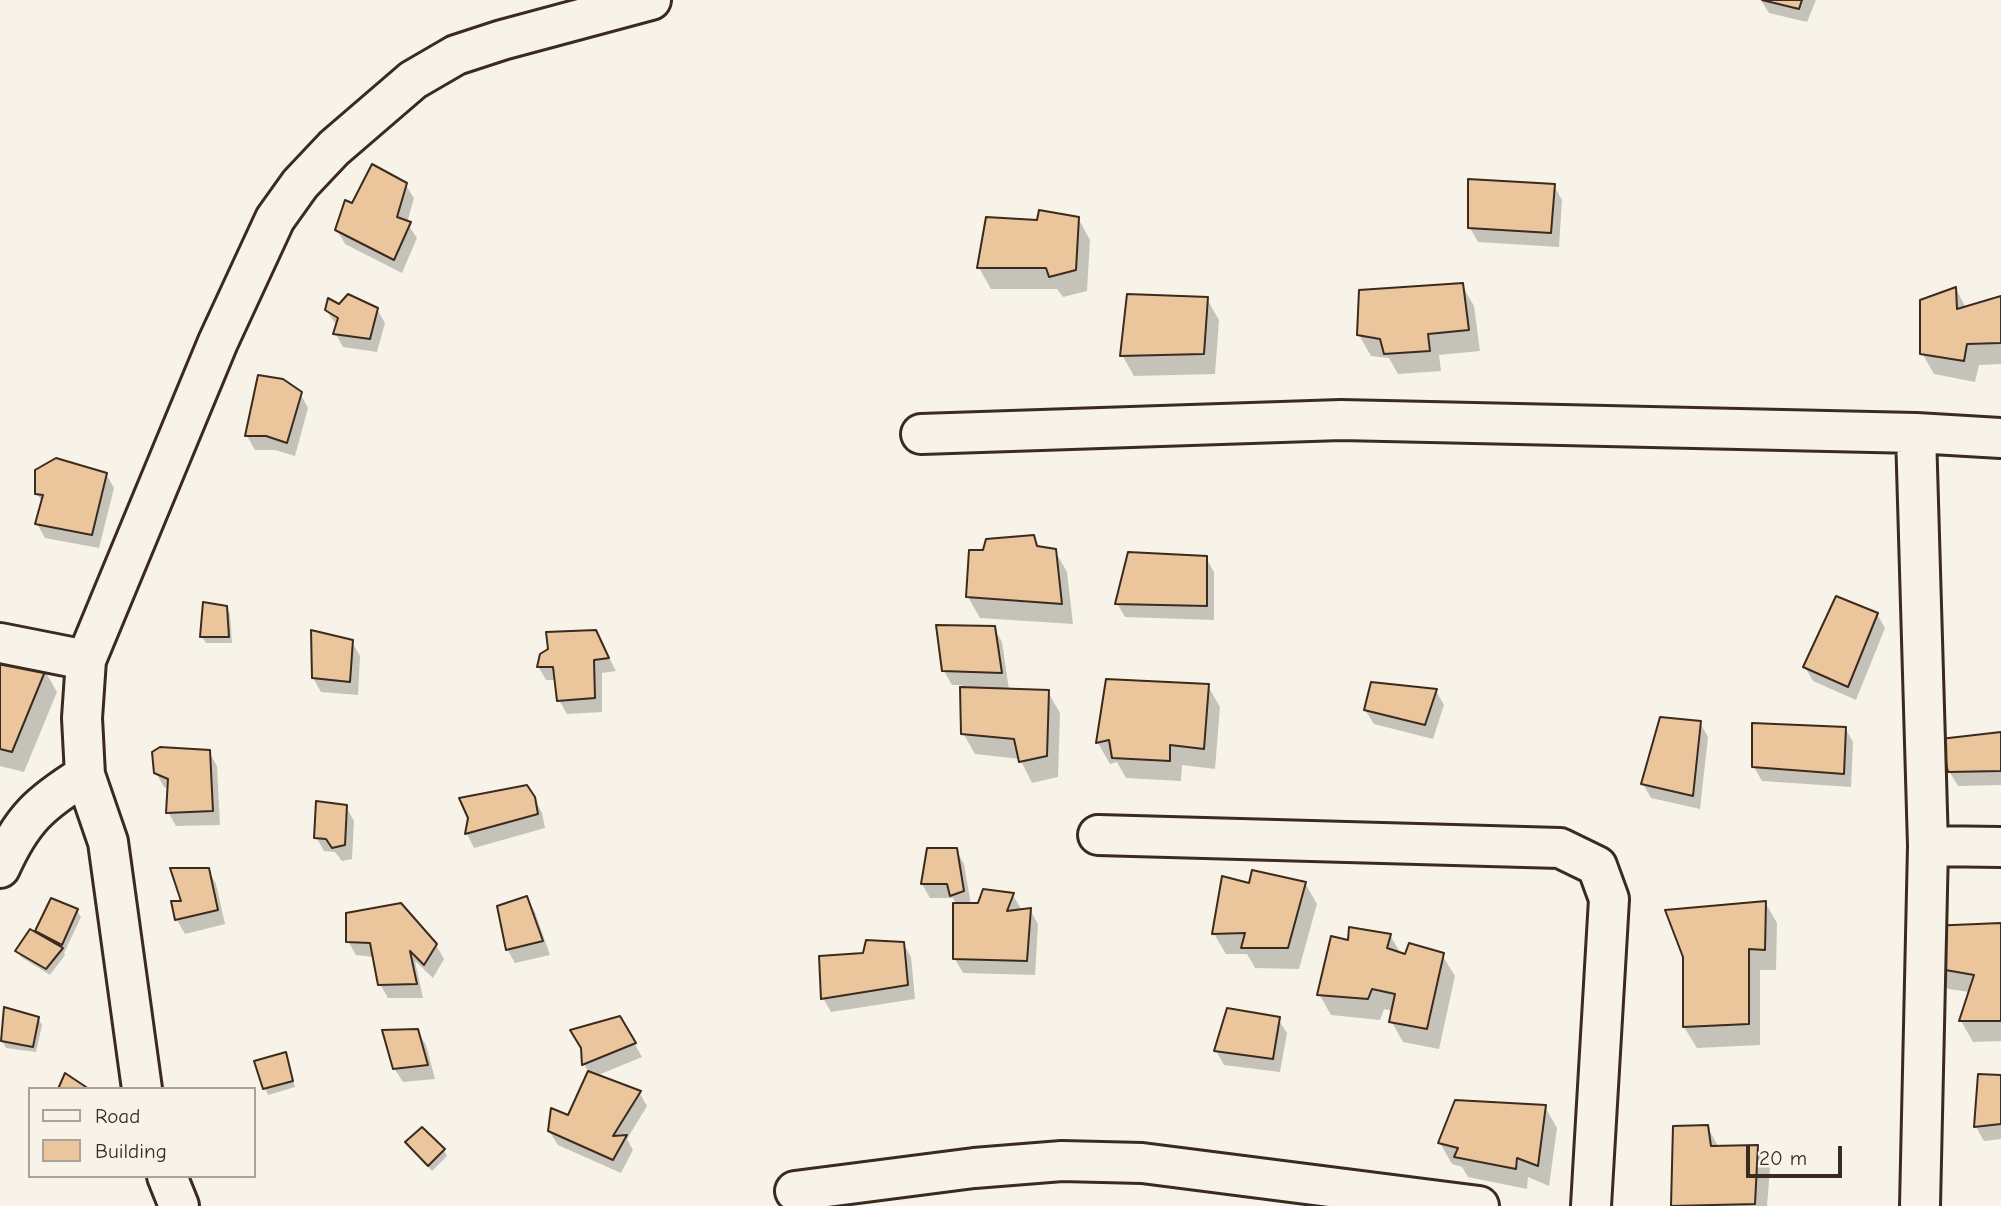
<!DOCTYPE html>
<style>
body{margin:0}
#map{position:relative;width:2001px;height:1206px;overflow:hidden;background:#f7f3e8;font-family:"Comic Neue",sans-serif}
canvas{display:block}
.legend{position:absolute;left:28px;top:1087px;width:228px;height:91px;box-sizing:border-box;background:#f7f3e8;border:2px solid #aca397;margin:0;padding:9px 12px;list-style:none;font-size:21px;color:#3b2a1e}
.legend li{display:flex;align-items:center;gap:14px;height:35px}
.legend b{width:35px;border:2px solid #aca397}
.scale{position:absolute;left:1746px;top:1146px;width:96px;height:32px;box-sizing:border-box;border:4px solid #3b2a1e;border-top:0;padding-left:9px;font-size:21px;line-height:24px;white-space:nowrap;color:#3b2a1e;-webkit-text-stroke:5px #f7f3e8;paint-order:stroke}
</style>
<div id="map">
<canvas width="2001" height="1206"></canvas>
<ul class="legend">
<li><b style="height:9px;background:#f7f3e8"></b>Road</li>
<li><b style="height:19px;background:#ebc59b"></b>Building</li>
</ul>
<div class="scale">20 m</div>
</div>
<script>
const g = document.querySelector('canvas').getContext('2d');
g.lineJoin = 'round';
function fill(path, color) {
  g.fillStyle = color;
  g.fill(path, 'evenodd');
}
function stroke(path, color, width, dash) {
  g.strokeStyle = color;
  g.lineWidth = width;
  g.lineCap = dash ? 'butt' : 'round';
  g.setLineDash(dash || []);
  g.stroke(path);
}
fill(new Path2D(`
 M1761 0H1816L1807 22 1769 13Z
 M405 184 414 198 407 223 417 238 402 273 345 244 337 230 353 205Z
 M1554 186 1562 200 1559 247 1478 242 1470 228Z
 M1078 218 1090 240 1087 291 1063 297 1057 289H991L979 268 987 219 1039 222Z
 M1462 285 1474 306 1480 351 1439 355 1441 371 1398 374 1389 358 1371 356 1359 335Z
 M1956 289 1966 308 2001 297V364L1979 365 1975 382 1934 374 1922 353Z
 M1207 299 1219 320 1215 374 1134 376 1122 355Z
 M340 306 377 309 385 323 377 352 343 347 335 333 337 326 326 310Z
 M300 393 308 408 295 456 275 450H255L247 436Z
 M106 474 114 488 99 548 45 538 37 524 43 503 37 494Z
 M1033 536 1040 548 1055 551 1067 572 1073 624 980 618 968 597 984 552Z
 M1206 558 1214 572V620L1125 617 1117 603Z
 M226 607 230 614 232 643H206L202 637Z
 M1877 614 1885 628 1856 700 1813 681 1805 667Z
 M994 628 1002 642 1009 690 1048 692 1060 713 1058 777 1032 783 1020 759 975 754 963 733 962 685H952L944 671Z
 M352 642 360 656 358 695 321 692 313 678Z
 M603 646 616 671 602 673V712L567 714 559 700 556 680H546L538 666Z
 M0 662 45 671 57 692 24 772 0 766Z
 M1108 681 1208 686 1220 707 1215 769 1182 765 1181 781 1126 778 1117 762 1110 764 1098 743Z
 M1436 691 1444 705 1433 739 1374 724 1365 710Z
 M1700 723 1708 737 1700 809 1651 798 1643 784Z
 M1845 728 1853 742 1851 787 1762 781 1754 767Z
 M2001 734V785L1958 786 1949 771Z
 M209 752 217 766 220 825 176 826 168 812 169 789 164 787 156 773Z
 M534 798 542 813 545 828 474 848 467 834 469 817Z
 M346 807 354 821 352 859 342 861 335 852 324 851 316 837Z
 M956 850 964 864 971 905 1013 895 1021 909 1020 911 1030 910 1038 924 1035 975 963 973 955 959 957 905 953 898H930L922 884Z
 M208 870 216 884 225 924 185 934 177 920 173 903H184Z
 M1305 883 1317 904 1299 969 1255 968 1247 954H1226L1214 934 1251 885Z
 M527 898 535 912 550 955 515 963 507 949Z
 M51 900 77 911 81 917 64 953 65 955 50 975 21 957 17 951 36 934Z
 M1765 902 1777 923 1776 970H1760V1045L1697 1048 1684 1027Z
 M2001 925V1041L1973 1042 1961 1021 1970 992 1948 989 1936 967Z
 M1390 935 1401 954 1442 955 1455 976 1439 1049 1403 1042 1391 1021 1393 1011 1384 1009 1380 1020 1331 1015 1319 994 1349 943Z
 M348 941 436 945 444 959 433 978 415 961 423 998H388L380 984 374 957 356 955Z
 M903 943 911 957 915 999 831 1012 823 998Z
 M38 1018 42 1025 36 1052 6 1048 2 1041Z
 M620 1018 642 1057 596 1076 639 1092 647 1106 627 1139 633 1150 621 1173 558 1145 549 1131 569 1118 589 1073 584 1064 583 1048Z
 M1278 1019 1287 1033 1280 1072 1224 1065 1216 1051Z
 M417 1031 426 1045 435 1079 403 1082 394 1068Z
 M285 1054 295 1087 268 1095 265 1088Z
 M1979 1076H2001V1139L1984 1141 1976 1127Z
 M1545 1107 1557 1128 1549 1186 1528 1177 1527 1189 1468 1177 1462 1167 1452 1164 1440 1143Z
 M1707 1126 1719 1148 1757 1147 1770 1168 1767 1206H1672L1675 1128Z
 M407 1143 444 1150 447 1156 432 1171Z`), '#0003');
const building = new Path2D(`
 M1762 0H1802L1799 9Z
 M372 164 407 183 397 217 411 222 394 260 335 230 345 200 352 203Z
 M1468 179 1555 184 1551 233 1468 228Z
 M1039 210 1079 217 1076 270 1049 277 1046 268H977L986 217 1037 220Z
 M1463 283 1469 330 1428 334 1430 351 1384 354 1380 339 1357 335 1359 290Z
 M1956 287 1957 309 2001 296V343L1967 344 1964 361 1920 354V300Z
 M348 294 378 308 370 339 333 334 338 318 325 310 328 298 339 304Z
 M1127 294 1208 297 1204 354 1120 356Z
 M258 375 283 379 302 392 287 443 266 436H245Z
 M56 458 107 473 92 535 35 524 43 495 35 494V470Z
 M1034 535 1037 546 1056 549 1062 604 966 597 969 550H983L986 539Z
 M1128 552 1207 556V606L1115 604Z
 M1836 596 1878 613 1848 687 1803 667Z
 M203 602 227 606 229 637H200Z
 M936 625 995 626 1002 673 942 671Z
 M311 630 353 640 350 682 312 678Z
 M596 630 609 658 594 660 595 698 557 701 553 667H537L540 654 548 649 546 632Z
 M0 660 46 669 12 752 0 749Z
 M1106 679 1209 684 1204 749 1170 745V761L1112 758 1109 740 1096 743Z
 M1371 682 1437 689 1425 725 1364 710Z
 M960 687 1049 690 1047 756 1019 762 1014 739 961 734Z
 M1660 717 1701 721 1693 796 1641 784Z
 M1752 723 1846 727 1844 774 1752 767Z
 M2001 732V771L1948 772 1940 739Z
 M160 747 210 750 213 811 166 813 168 779 154 773 152 752Z
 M527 785 535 797 538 814 465 834 468 818 459 798Z
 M316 801 347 805 345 845 332 848 326 839 314 838Z
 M927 848H957L964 891 950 896 947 884H921Z
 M170 868H209L218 910 175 920 171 901H181Z
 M1252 870 1306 882 1288 948H1241L1245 933 1212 934 1222 876 1249 883Z
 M983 889 1014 893 1007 911 1031 908 1027 961 953 959V903H978Z
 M527 896 543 941 506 950 497 906Z
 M51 898 78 909 62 945 35 931Z
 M1766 901 1765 950 1749 949V1024L1683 1027V957L1665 910Z
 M401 903 437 944 424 965 410 951 417 984 378 985 370 943 346 942V913Z
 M2001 923V1021H1959L1974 975 1934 968 1929 926Z
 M1349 927 1391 934 1387 948 1405 954 1409 943 1444 953 1427 1029 1389 1022 1395 994 1372 989 1368 999 1317 995 1331 936 1348 940Z
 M30 929 63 948 46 969 15 951Z
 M866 940 904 942 908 985 821 999 819 956 863 953Z
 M4 1007 39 1017 33 1047 1 1041Z
 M1227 1008 1280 1017 1273 1059 1214 1051Z
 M620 1016 636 1043 582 1065 581 1048 570 1030Z
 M418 1029 428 1065 393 1069 382 1030Z
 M286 1052 293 1081 263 1089 254 1061Z
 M588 1071 641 1091 613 1136 627 1135 613 1160 548 1131 551 1108 568 1115Z
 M65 1073 89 1089H58Z
 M1978 1074 2001 1075V1124L1974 1127Z
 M1455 1100 1546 1105 1538 1166 1517 1158 1516 1169 1454 1157 1458 1148 1438 1143Z
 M1708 1125 1711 1146 1758 1145 1755 1204 1671 1206 1673 1126Z
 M422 1127 445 1149 428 1166 405 1142Z`);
fill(building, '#ebc59b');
stroke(building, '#3b2a1e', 2);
const minor = new Path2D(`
 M1916 433 1928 846 1920 1206
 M921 434 1341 420 1916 433 2001 438
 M0 643 86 660
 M85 775 82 718 86 660 218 342 275 219 300 184 334 148 413 80 456 55 502 40 651 0
 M1098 835 1560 848 1597 866 1609 899 1591 1206
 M1928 846 2001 847
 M0 868C22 819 40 803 85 775L108 842 142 1089
 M167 1176 179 1206
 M795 1191 974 1168 1062 1161 1142 1163 1479 1206`);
stroke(minor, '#3b2a1e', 44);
stroke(minor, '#f7f3e8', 38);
</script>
